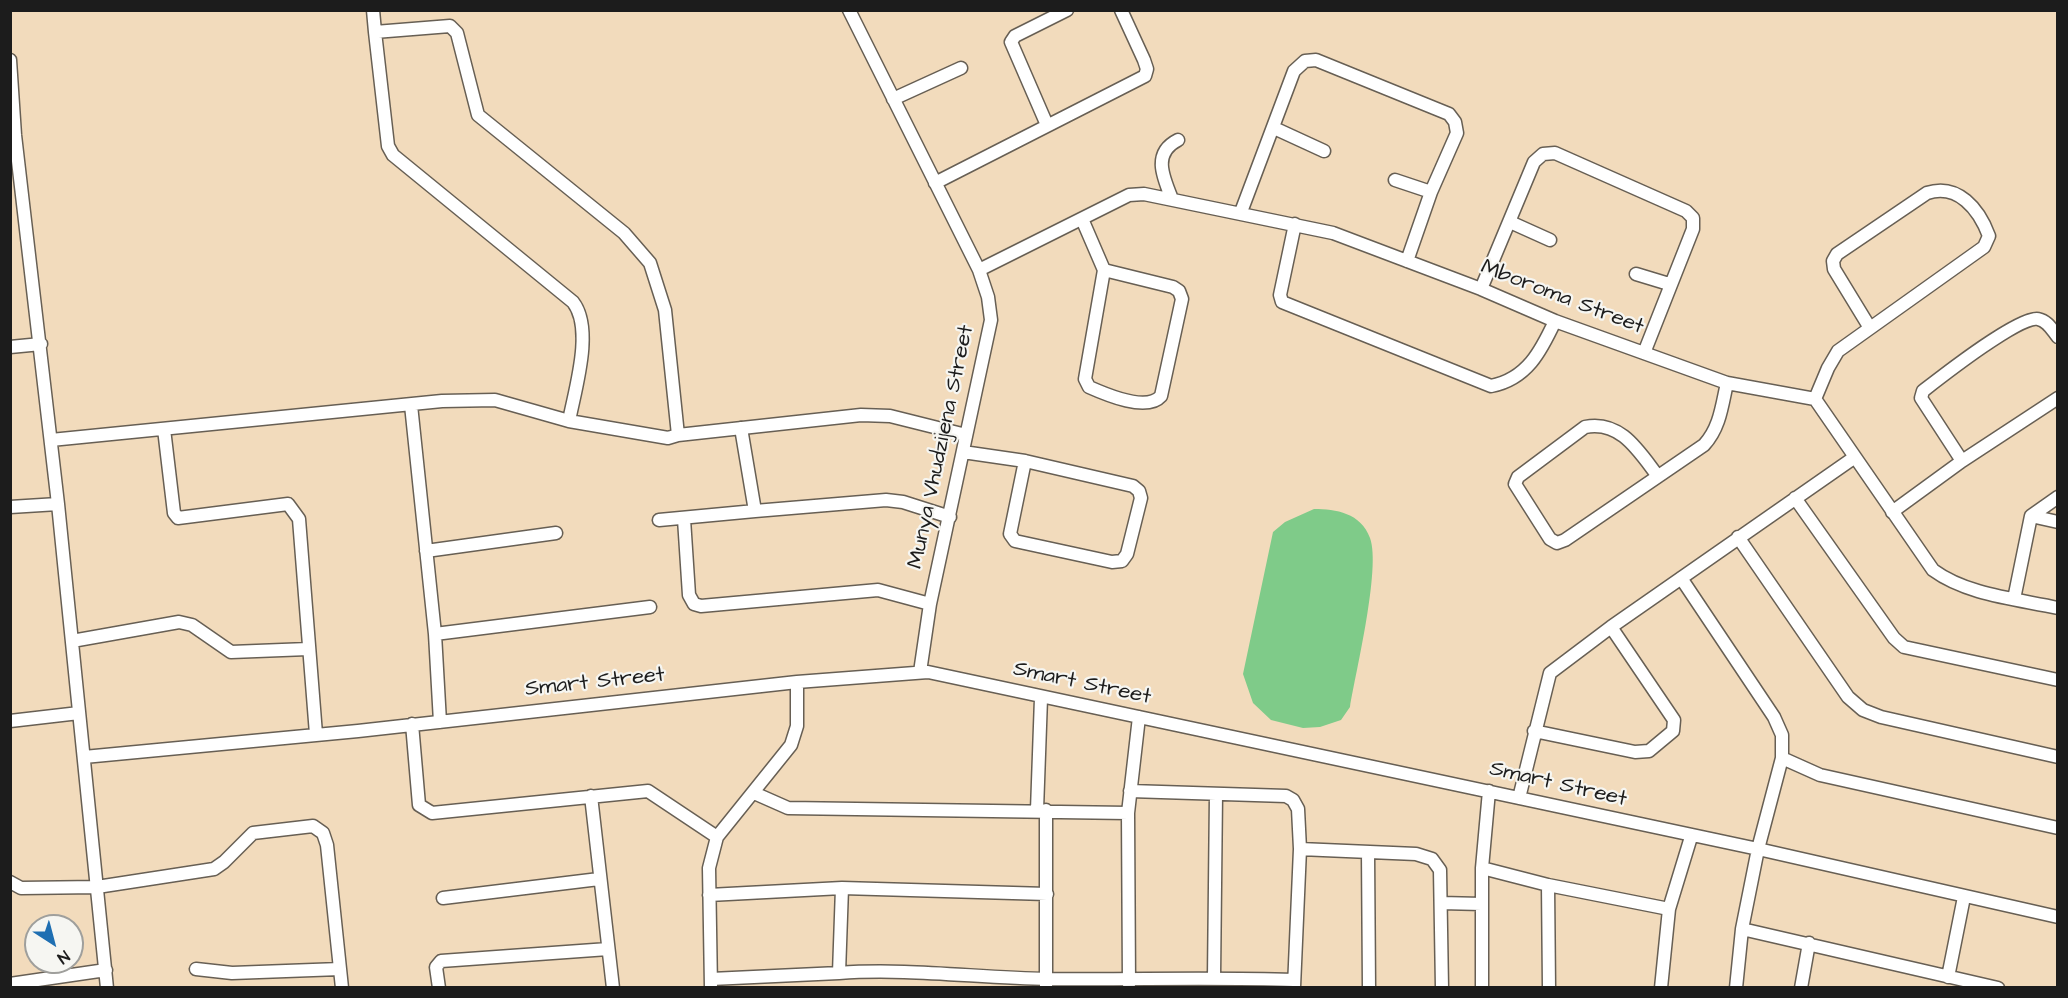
<!DOCTYPE html>
<style>
body{margin:0}
#map{position:relative;width:2068px;height:998px;overflow:hidden;background:#f2dbbc;font-family:"Architects Daughter",sans-serif}
canvas{display:block}
.frame{position:absolute;inset:0;border:12px solid #1c1c1c;pointer-events:none}
.north{position:absolute;left:24px;top:914px;width:60px;height:60px;box-sizing:border-box;background:#f6f6f2;border:2px solid #9f9f9c;border-radius:50%;rotate:144deg;font-size:16px;font-weight:700;line-height:24px;text-align:center;color:#1c1c1c}
.north::after{content:'';display:block;margin:auto;width:21px;height:27px;background:#1f6fb2;clip-path:polygon(50% 0,100% 100%,50% 72%,0 100%)}
</style>
<div id="map">
<canvas width="2068" height="998"></canvas>
<div class="frame"></div>
<div class="north">N</div>
</div>
<script>
const g = document.querySelector('canvas').getContext('2d');
g.lineJoin = 'round';
function fill(path, color) {
  g.fillStyle = color;
  g.fill(path, 'evenodd');
}
function stroke(path, color, width, dash) {
  g.strokeStyle = color;
  g.lineWidth = width;
  g.lineCap = dash ? 'butt' : 'round';
  g.setLineDash(dash || []);
  g.stroke(path);
}
function write(font, color, halo, rows, align = 'center') {
  g.font = font + ' "Architects Daughter",sans-serif';
  g.lineWidth = 4.5;
  g.setLineDash([]);
  g.textBaseline = 'middle';
  g.strokeStyle = halo;
  g.fillStyle = color;
  for (const [text, x, y, turn = 0] of rows) {
    g.save();
    g.translate(x, y);
    g.rotate((+turn || 0) * Math.PI / 180);
    g.textAlign = isNaN(turn) ? turn : align;
    if (halo) g.strokeText(text, 0, 0);
    g.fillText(text, 0, 0);
    g.restore();
  }
}
fill(new Path2D(`
 M1314 509C1336 509 1361 513 1370 538 1381 568 1356 671 1350 707L1341 720 1320 727 1303 728 1271 720 1253 703 1243 674 1273 532 1285 522Z`), '#7fcb89');
const minor = new Path2D(`
 M373 10 375 32
 M849 10 979 270 988 297 991 320 930 604 920 672
 M10 60 15 135 58 504 107 988
 M893 99 961 68
 M1047 125 1011 42 1015 36 1067 10
 M1274 128 1324 151
 M1395 180 1431 192
 M935 183 1145 76 1147 69 1144 60 1121 10
 M1172 199C1163 177 1152 153 1178 140
 M1241 212 1294 71 1305 61 1316 60 1449 114 1455 122 1457 133 1431 192 1407 261
 M1082 219 1104 270 1085 379 1089 387C1107 395 1147 412 1161 396L1182 299 1179 291 1173 287 1104 270
 M1510 222 1550 240
 M1295 224 1280 295 1282 302 1491 386C1527 379 1541 351 1555 321
 M979 270 1129 195 1144 194 1333 233 1481 289 1555 321 1727 383 1815 399 1933 570C1967 595 2017 599 2058 608
 M1636 274 1669 284
 M1481 289 1534 162 1543 154 1555 153 1686 211 1693 218V229L1644 353
 M10 347 41 344
 M1815 399 1828 368 1838 351 1984 247 1989 236C1979 209 1958 183 1927 193L1837 254 1833 261 1834 269 1870 328
 M411 405 435 634 440 722
 M569 421C575 389 594 329 573 302L393 155 388 146 375 32 450 26 457 33 478 115 624 233 650 263 665 310 678 435
 M741 428 755 511 886 500 903 502 950 517
 M164 429 174 513 178 518 288 504 299 519 316 734
 M51 440 442 401 495 400 569 421 668 438 678 435 861 415 890 416 966 435
 M963 452 1025 461 1133 486 1139 491 1141 498 1127 554 1122 561 1112 562 1015 541 1010 534 1025 461
 M1962 461 1921 398 1923 391C1941 377 2020 315 2038 319 2048 321 2052 330 2058 337
 M1657 475C1638 450 1620 420 1585 427L1518 477 1515 484 1550 539 1557 543 1565 540 1704 445C1720 428 1722 405 1727 383
 M1795 498 1894 638 1904 647 2058 680
 M10 507 58 504
 M1892 512 1962 461 2058 398
 M2031 516 2058 497
 M684 519 689 595 694 604 701 606 878 590 930 604
 M659 520 755 511
 M1738 537 1848 697 1863 710 1881 717 2058 757
 M426 551 556 533
 M1681 578 1774 717 1782 735V758L1758 849 1742 929 1736 988
 M2014 599 2031 516 2058 522
 M435 634 650 607
 M72 641 179 622 192 625 231 652 308 649
 M10 721 79 713
 M412 724 419 805 432 813 648 791 717 837
 M1534 731 1635 752 1649 751 1673 731 1674 720 1611 627
 M84 757 358 731 797 682 928 672 1758 849 2058 917
 M1782 758 1820 775 2058 828
 M1130 791 1286 796 1293 800 1298 809 1300 849 1294 987
 M754 793 788 808 1128 813
 M591 796 613 988
 M1519 798 1550 673 1611 627 1855 457
 M1037 810 1041 698
 M1300 849 1416 854 1432 859 1440 870 1442 988
 M1368 852 1369 988
 M1482 868 1548 885 1669 909
 M10 882 21 888 97 887 214 869 224 862 253 833 313 826 323 833 327 845 342 988
 M1548 885 1549 988
 M842 888 1047 894
 M709 895 842 888 839 973 711 979
 M443 898 599 879
 M1441 903 1482 904
 M1742 929 1998 988
 M196 969 232 973 340 969
 M839 973C908 968 979 978 1048 979 1130 980 1212 977 1294 980
 M1214 977 1216 794
 M1948 977 1964 897
 M10 984 106 970
 M1129 985 1128 813 1139 717
 M1046 986V810
 M439 988 436 967 441 961 608 949
 M711 988 709 868 717 837 791 745 797 726V682
 M1482 988V868L1489 791
 M1661 988 1669 909 1691 837
 M1801 988 1809 943`);
stroke(minor, '#675f54', 15);
stroke(minor, '#fff', 12);
write('22px', '#1c1c1c', '#f6f6f2', [
 ["Mboroma Street",1562,298,21],
 ["Munya Vhudzijena Street",942,447,-78],
 ["Smart Street",595,683,-6],
 ["Smart Street",1082,684,12],
 ["Smart Street",1558,785,13]
]);
</script>
